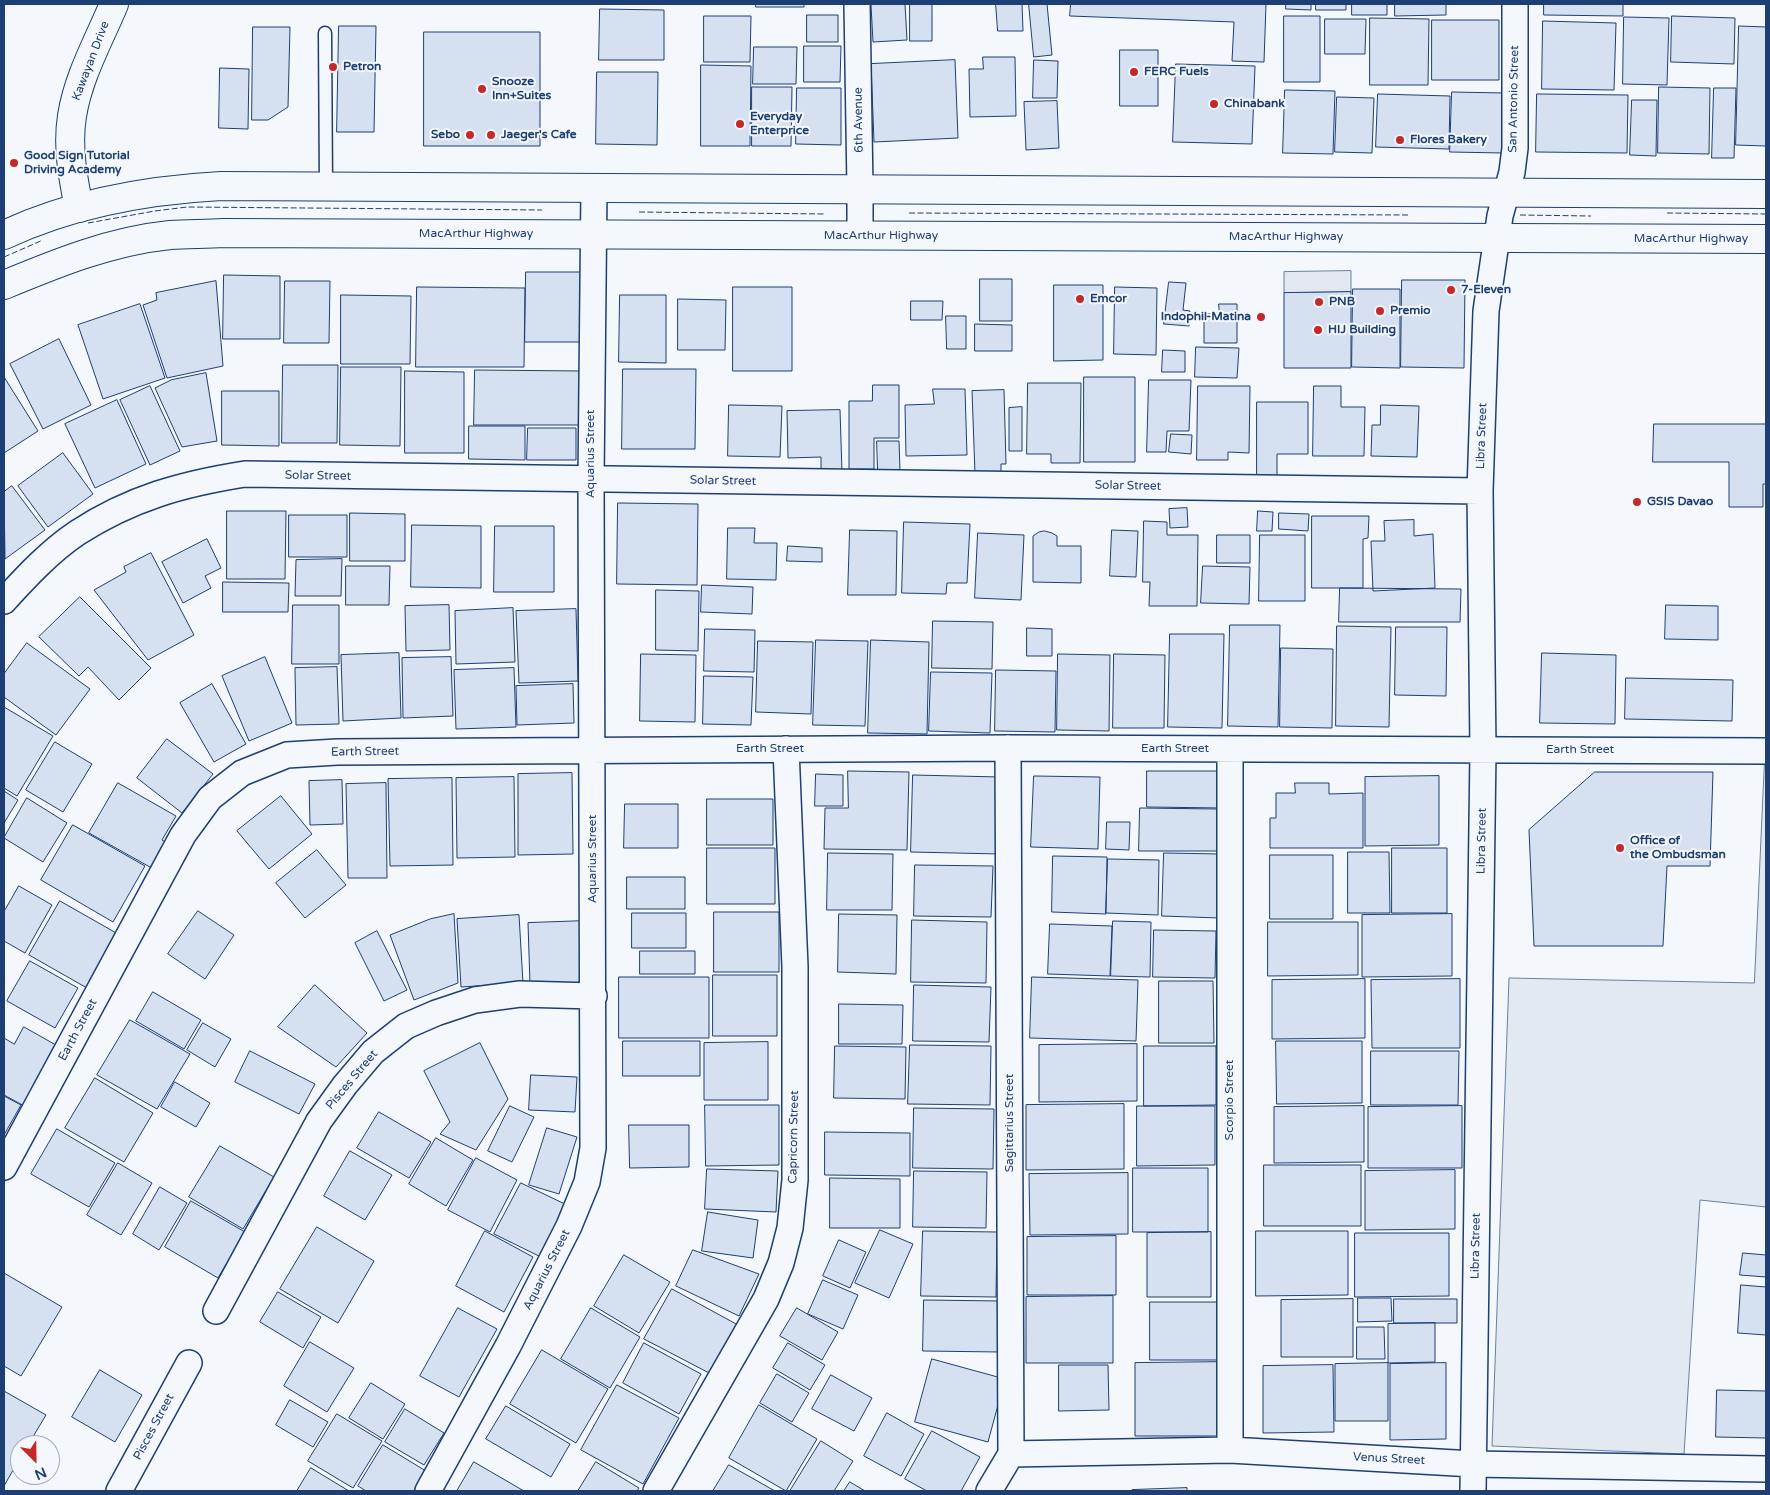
<!DOCTYPE html>
<style>
body{margin:0}
#map{position:relative;width:1770px;height:1495px;overflow:hidden;background:#f4f7fb;font-family:"Varela Round",sans-serif}
canvas{display:block}
.frame{position:absolute;inset:0;border:5px solid #1d3f73;pointer-events:none}
.north{position:absolute;left:10px;top:1435px;width:50px;height:50px;box-sizing:border-box;background:#f4f7fb;border:1px solid #9eadc5;border-radius:50%;rotate:157deg;font-size:14px;font-weight:700;line-height:20px;text-align:center;color:#1d3f73}
.north::after{content:'';display:block;margin:auto;width:18px;height:22px;background:#c62828;clip-path:polygon(50% 0,100% 100%,50% 72%,0 100%)}
</style>
<div id="map">
<canvas width="1770" height="1495"></canvas>
<div class="frame"></div>
<div class="north">N</div>
</div>
<script>
const g = document.querySelector('canvas').getContext('2d');
g.lineJoin = 'round';
function fill(path, color) {
  g.fillStyle = color;
  g.fill(path, 'evenodd');
}
function stroke(path, color, width, dash) {
  g.strokeStyle = color;
  g.lineWidth = width;
  g.lineCap = dash ? 'butt' : 'round';
  g.setLineDash(dash || []);
  g.stroke(path);
}
function write(font, color, halo, rows, align = 'center') {
  g.font = font + ' "Varela Round",sans-serif';
  g.lineWidth = 4;
  g.setLineDash([]);
  g.textBaseline = 'middle';
  g.strokeStyle = halo;
  g.fillStyle = color;
  for (const [text, x, y, turn = 0] of rows) {
    g.save();
    g.translate(x, y);
    g.rotate((+turn || 0) * Math.PI / 180);
    g.textAlign = isNaN(turn) ? turn : align;
    if (halo) g.strokeText(text, 0, 0);
    g.fillText(text, 0, 0);
    g.restore();
  }
}
const green = new Path2D(`
 M1765 759H1766V1207L1700 1200 1684 1454 1492 1446 1509 978 1754 983Z`);
fill(green, '#e3e9f0');
stroke(green, '#687fa3', 1);
const parking = new Path2D(`
 M1351 271V292L1284 293V272Z`);
fill(parking, '#e3e8f0');
stroke(parking, '#687fa3', 1);
const building = new Path2D(`
 M756 4H804V7H756Z
 M905 4 907 40 873 42 871 5Z
 M910 4H932V41H910Z
 M996 4H1022L1023 31H998Z
 M1029 4H1047L1052 55 1034 57Z
 M1071 4H1266L1264 62 1232 61 1234 22 1070 16Z
 M1286 4H1311V10L1286 9Z
 M1316 4H1346V10H1316Z
 M1352 4H1387V15H1352Z
 M1395 4H1446V15L1395 16Z
 M1544 4H1623V16L1544 15Z
 M600 9 664 10V60H599Z
 M807 15H838V42H807Z
 M704 16H751L750 62H704Z
 M1284 16H1320V82H1284Z
 M1672 16 1735 18 1734 64 1671 62Z
 M1624 17 1669 18 1667 85 1623 84Z
 M1370 18 1429 19 1428 85H1370Z
 M1325 19H1366L1365 54H1325Z
 M1432 20H1499V80H1432Z
 M1543 21 1616 23 1614 90 1542 89Z
 M339 26H376L374 132H337Z
 M1739 26 1766 27V146L1736 145Z
 M253 27H290L288 107 268 120H252Z
 M424 32H540V146H424Z
 M804 46H841L840 82H804Z
 M754 47H797L796 84H753Z
 M1120 50H1158V106H1120Z
 M983 57H1015L1016 116 970 117 969 69H983Z
 M955 60 958 138 874 142 871 64Z
 M1034 60 1058 61 1057 98H1033Z
 M1176 64 1255 66 1252 144 1173 142Z
 M701 65 751 66 750 146H701Z
 M220 68 249 69 248 129 219 128Z
 M597 72H658L657 145 596 144Z
 M752 87H792L791 146H752Z
 M1659 87 1710 88 1709 154 1658 153Z
 M797 88H841V145L796 144Z
 M1714 88H1736L1734 158H1712Z
 M1285 90 1335 91 1333 154 1283 153Z
 M1452 92 1505 93 1503 153 1450 152Z
 M1378 94 1450 96 1449 149 1376 147Z
 M1537 94 1628 95 1627 153 1536 152Z
 M1337 97 1374 98 1372 153 1335 152Z
 M1632 100H1657L1656 156 1630 155Z
 M1057 101 1059 148 1026 150 1024 102Z
 M526 272H584L583 342H525Z
 M224 275 280 276V339H223Z
 M980 279H1012V321H980Z
 M1402 280H1465L1464 368 1401 367Z
 M216 281 223 366 167 378 143 305 157 300 156 293Z
 M285 281H330L329 343H284Z
 M1169 282 1186 283 1183 310 1190 311 1189 326 1164 324Z
 M1054 285H1103V360L1054 361Z
 M417 287 525 288 524 367H416Z
 M733 287H792V371H733Z
 M1115 287 1157 288 1156 355 1114 354Z
 M1353 289H1400V368L1352 367Z
 M1351 292V368H1284V293Z
 M341 295 411 296 410 364H341Z
 M620 295H666V363L619 362Z
 M678 299 726 300 725 350H678Z
 M911 301H943L942 320H911Z
 M140 304 165 378 103 399 78 325Z
 M1219 304H1237V343H1204V314L1219 313Z
 M946 316H966V349H947Z
 M975 324 1012 325V351H975Z
 M59 339 91 405 43 429 10 364Z
 M1196 347 1239 348 1237 378 1195 377Z
 M1163 350 1185 351V372H1162Z
 M283 365H338L337 443H282Z
 M341 367H401L400 446 340 445Z
 M623 369H696L695 449H622Z
 M475 370 582 371V425H474Z
 M405 371 464 372V453H405Z
 M206 373 217 441 182 447 155 388 171 380Z
 M4 377 38 431 4 453Z
 M1084 377H1135V462H1084Z
 M1149 380H1191L1189 431H1167L1166 452H1147Z
 M1028 383H1081L1080 463H1051V454H1027Z
 M873 385H899V438H874V469H849V401H872Z
 M150 386 180 451 150 465 120 400Z
 M1198 386H1250L1249 453 1228 452V460H1197Z
 M1314 386H1341V407H1365L1364 456H1313Z
 M933 389H965L967 455 906 456 905 405 934 404Z
 M1004 390 1006 464H1001V473L975 474 972 391Z
 M222 391H279V446L222 445Z
 M117 400 146 464 95 488 65 424Z
 M1257 402H1308V454H1277V476H1257Z
 M729 405 782 406 780 457 728 456Z
 M1381 405 1419 406 1417 457 1371 456 1372 425H1380Z
 M1022 407V451H1009V408Z
 M840 410 842 472H821V457L788 458 787 411Z
 M1654 424H1766V484H1763V507H1729V462H1653Z
 M469 426H525V460L469 459Z
 M528 428H576V460H527Z
 M1171 434 1192 435 1191 454 1169 452Z
 M877 441H899L900 470 878 471Z
 M63 453 93 494 48 527 18 486Z
 M12 486 45 530 5 559 4 492Z
 M618 503 698 504 697 585 617 584Z
 M1187 508 1188 527 1170 528 1169 509Z
 M227 511H286L285 579H227Z
 M1258 511 1273 512 1272 531H1257Z
 M350 513 405 514V561H350Z
 M1279 513 1309 514 1308 531 1279 529Z
 M289 515H347V557H289Z
 M1312 516H1369L1368 538 1363 539V588H1312Z
 M1414 520V536L1433 534 1435 588 1373 591 1371 541H1385L1384 521Z
 M1144 521 1167 522V535H1198L1197 606H1149L1150 582H1143Z
 M904 522 970 524 967 583H947L946 594 902 593Z
 M412 525 481 526V588L411 587Z
 M495 526H554V592H494Z
 M728 528H755L754 543H777L776 580 727 579Z
 M850 530 897 531 896 595H848Z
 M1112 530 1138 531 1136 577 1110 576Z
 M1045 531 1052 533 1057 536V546H1081V583L1033 582V536L1039 532Z
 M978 533 1024 535 1021 600 975 598Z
 M1217 535H1250V563H1217Z
 M1260 535H1305V601H1259Z
 M207 539 221 568 205 576 211 588 183 603 162 562Z
 M788 546 822 548V562L787 561Z
 M151 553 194 635 148 660 94 590 126 572 124 567Z
 M342 559 341 596H295L296 560Z
 M346 566H390L389 605H346Z
 M1203 566 1250 567 1249 604 1201 603Z
 M223 582 289 583 288 612H223Z
 M702 585 753 587 752 614 701 612Z
 M1340 588 1461 589 1460 622H1339Z
 M656 590 699 591 698 651 656 650Z
 M80 597 151 668 119 700 88 667 79 676 39 637Z
 M293 605H339V664H292Z
 M449 605 450 650 406 651 405 606Z
 M1666 605 1718 606V640L1665 639Z
 M513 608 515 662 456 664 455 611Z
 M576 609 578 681 519 683 516 611Z
 M933 621 993 622 992 669 932 668Z
 M1230 625H1280L1278 727 1228 726Z
 M1337 626 1391 627 1389 727 1336 726Z
 M1396 627H1447L1446 696 1395 695Z
 M1027 628 1052 629V656H1027Z
 M705 629 755 630 754 672 704 671Z
 M1170 634H1224L1222 728 1168 727Z
 M816 640 868 641 865 726 813 725Z
 M871 640 929 642 927 734 868 733Z
 M758 641 813 642 811 714 756 712Z
 M27 643 90 689 56 735 4 697V674Z
 M1281 648 1333 649 1332 728 1280 727Z
 M399 653 401 718 343 721 341 655Z
 M1542 653 1616 655 1615 724 1540 723Z
 M641 654 696 655 695 722 640 721Z
 M1058 654 1110 655 1109 731 1057 730Z
 M1114 654 1165 655 1164 728H1113Z
 M265 657 292 723 249 741 222 676Z
 M451 657 453 716 403 718 402 658Z
 M337 667 339 724 296 725 295 668Z
 M514 668 516 727 456 729 454 670Z
 M996 670 1056 671 1055 732 995 731Z
 M931 672 992 673 990 733 929 731Z
 M704 676 753 677 751 725 703 724Z
 M1626 678 1733 680 1732 721 1625 719Z
 M212 684 246 744 214 762 180 703Z
 M573 684 574 723 517 725 516 686Z
 M4 707 53 736 17 796 4 788Z
 M167 739 213 774 182 813 137 778Z
 M55 742 92 764 63 812 26 790Z
 M848 771 909 772 907 850 824 849 825 808H848Z
 M1147 771H1223V808L1147 807Z
 M1595 772H1713L1710 866H1667L1663 946H1534L1529 830Z
 M572 773 573 854 518 855V774Z
 M816 774 843 775V806H815Z
 M913 775 1001 777 1000 854 911 852Z
 M1034 776 1100 777 1098 849 1031 847Z
 M1439 776V845L1365 846V777Z
 M514 777 515 857 457 858 456 778Z
 M452 778 453 865 390 866 388 779Z
 M342 780 343 824 310 825 309 781Z
 M118 783 176 816 162 840 172 846 157 871 89 833Z
 M386 783 387 878H348L346 784Z
 M1295 783H1329V794L1363 793V848H1270V818H1276V793H1295Z
 M4 791 18 800 4 823Z
 M281 796 312 834 269 869 237 831Z
 M27 798 67 823 43 862 4 838Z
 M707 799H773V845H707Z
 M625 804H678V848H624Z
 M1140 808 1219 809 1218 851H1139Z
 M1107 822H1130L1129 850 1106 849Z
 M73 825 145 866 113 922 41 880Z
 M707 848H775V904H707Z
 M1392 848H1447V913H1392Z
 M317 850 346 885 305 918 276 883Z
 M1348 852H1389L1390 913H1348Z
 M828 853 893 854 892 910H827Z
 M1164 853 1221 854 1220 918 1162 916Z
 M1270 855H1333V919H1270Z
 M1053 856 1107 857 1106 914 1052 912Z
 M1108 859 1159 860 1158 915 1106 913Z
 M915 865 993 866 991 917 914 916Z
 M627 877H685V909H627Z
 M19 886 52 905 25 953 4 941V912Z
 M60 901 118 934 87 988 29 955Z
 M198 911 234 935 205 979 168 954Z
 M714 912H779V972H714Z
 M632 913H686V948H632Z
 M454 914 458 983 414 1000 390 935 430 919Z
 M839 914 897 915 896 974 838 972Z
 M1452 914V976L1362 977V915Z
 M519 915 523 983 461 987 457 919Z
 M912 920 987 922 986 983 911 982Z
 M585 921 587 983 530 985 528 923Z
 M1113 921 1151 922 1150 977 1111 976Z
 M1268 922H1358V975L1268 976Z
 M1050 924 1112 926 1110 976 1048 974Z
 M1154 930 1216 931 1215 978 1153 977Z
 M377 931 407 990 384 1001 355 943Z
 M640 951H695V974H640Z
 M30 961 78 988 55 1028 7 1001Z
 M713 975H777V1036H713Z
 M619 977H709V1038H619Z
 M1032 977 1138 980 1136 1041 1030 1038Z
 M1365 979V1038L1272 1039V980Z
 M1460 979V1048H1372L1371 980Z
 M1159 981H1213L1214 1043H1159Z
 M315 985 367 1033 336 1067 278 1027Z
 M914 985 991 987 989 1042 913 1041Z
 M153 992 201 1020 184 1049 136 1021Z
 M839 1004 903 1005 902 1044H839Z
 M130 1020 190 1054 157 1109 97 1075Z
 M203 1023 231 1039 215 1067 187 1050Z
 M24 1027 63 1049 28 1108 4 1095V1038L14 1044Z
 M623 1041H700V1076H623Z
 M1276 1041H1362V1103L1277 1104Z
 M768 1042V1100H704V1043Z
 M480 1043 508 1099 476 1150 440 1134 450 1122 424 1071Z
 M1137 1044V1101L1039 1102V1045Z
 M910 1045 991 1046 990 1105 908 1104Z
 M835 1046 906 1047 905 1099 834 1098Z
 M1144 1046H1216V1105L1144 1106Z
 M250 1051 315 1084 299 1114 235 1082Z
 M1371 1051H1459L1458 1105H1371Z
 M531 1075 577 1077 575 1112 529 1110Z
 M95 1078 153 1113 124 1162 65 1128Z
 M175 1082 210 1103 196 1127 161 1107Z
 M4 1096 21 1105 4 1135Z
 M1124 1104V1169L1026 1170V1105Z
 M705 1105H779V1165L706 1166Z
 M510 1106 534 1117 512 1162 488 1151Z
 M1137 1106H1215V1165L1137 1166Z
 M1364 1106V1162L1274 1163V1107Z
 M1462 1106V1168H1368V1107Z
 M914 1108 994 1109 993 1169 913 1168Z
 M379 1112 431 1142 409 1178 357 1148Z
 M629 1125H689V1167L630 1168Z
 M547 1128 577 1137 559 1194 529 1185Z
 M57 1129 115 1163 89 1207 31 1174Z
 M825 1132 910 1133V1176L825 1175Z
 M436 1138 473 1160 446 1206 409 1184Z
 M220 1146 274 1177 243 1229 189 1197Z
 M350 1151 392 1175 365 1220 324 1196Z
 M476 1158 517 1180 490 1232 448 1210Z
 M118 1163 152 1183 121 1235 87 1215Z
 M1264 1165H1361V1226H1264Z
 M1133 1168H1208V1232H1133Z
 M707 1169 778 1171 776 1212 705 1209Z
 M1455 1170V1229L1365 1230V1171Z
 M914 1171 987 1172 986 1228 913 1227Z
 M1128 1173V1234L1030 1235 1029 1174Z
 M830 1178 900 1179V1228H830Z
 M521 1183 569 1206 543 1258 494 1234Z
 M160 1187 187 1203 159 1250 133 1234Z
 M191 1201 245 1232 218 1278 165 1247Z
 M708 1212 758 1220 753 1258 702 1251Z
 M317 1227 374 1261 338 1323 280 1289Z
 M880 1230 913 1244 889 1298 855 1283Z
 M485 1231 533 1257 504 1312 456 1286Z
 M923 1231 997 1232 996 1297 921 1296Z
 M1256 1231H1348V1295L1256 1296Z
 M1211 1232V1297H1147V1233Z
 M1355 1233H1449V1296L1355 1297Z
 M1116 1236V1295H1027V1237Z
 M839 1240 866 1252 850 1288 823 1276Z
 M693 1250 759 1274 739 1316 676 1286Z
 M1743 1253 1766 1255V1277L1740 1275Z
 M624 1255 670 1282 639 1333 594 1306Z
 M4 1273 62 1307 21 1376 4 1366Z
 M823 1280 858 1295 843 1329 808 1314Z
 M1741 1285 1766 1287V1335L1738 1333Z
 M672 1289 738 1325 711 1374 644 1339Z
 M278 1292 321 1317 303 1348 260 1322Z
 M1113 1296V1363H1026V1297Z
 M1358 1298H1391L1392 1321 1358 1322Z
 M1353 1299V1357H1281V1300Z
 M1394 1299H1457V1323H1394Z
 M924 1300 1001 1301 1000 1352 923 1351Z
 M1150 1302H1219V1360H1150Z
 M458 1308 497 1329 459 1397 420 1376Z
 M591 1308 640 1337 610 1388 561 1359Z
 M797 1308 838 1332 822 1360 780 1336Z
 M1435 1323V1362L1388 1363V1324Z
 M1357 1327H1384L1385 1359H1357Z
 M310 1342 354 1368 327 1412 284 1386Z
 M644 1343 701 1374 679 1414 623 1383Z
 M788 1343 825 1365 810 1390 773 1368Z
 M542 1350 608 1389 576 1443 510 1404Z
 M932 1359 1005 1379 988 1442 915 1422Z
 M1224 1362V1436H1135V1363Z
 M1388 1363V1421H1335V1364Z
 M1446 1363V1439L1390 1440V1364Z
 M1059 1365H1108L1109 1410 1059 1411Z
 M1333 1365 1334 1432 1263 1433V1366Z
 M100 1370 142 1395 115 1442 72 1417Z
 M777 1374 809 1393 792 1422 760 1403Z
 M831 1375 872 1398 854 1431 812 1409Z
 M371 1383 405 1404 383 1439 349 1418Z
 M617 1385 679 1418 643 1484 581 1450Z
 M1717 1390 1766 1391V1438L1716 1437Z
 M4 1391 46 1415 28 1445H20V1458L4 1486Z
 M290 1400 328 1422 313 1447 276 1425Z
 M759 1405 817 1439 786 1491 729 1458Z
 M506 1406 570 1444 551 1477 486 1439Z
 M405 1409 444 1433 424 1465 385 1442Z
 M887 1413 924 1434 901 1476 864 1456Z
 M337 1414 382 1441 353 1488 308 1461Z
 M932 1431 980 1457 961 1491H927L905 1479Z
 M821 1441 853 1461 834 1491H790Z
 M383 1445 426 1471 414 1491H366L358 1486Z
 M474 1462 524 1491H457Z
 M596 1462 639 1488 637 1491H578Z
 M729 1465 775 1491H713Z
 M311 1468 349 1491H297Z
 M850 1482 865 1491H844Z
 M1187 1488V1491H1132V1490Z`);
fill(building, '#d5e0f0');
stroke(building, '#1d3f73', 1);
const lane = new Path2D(`
 M325 33 326 187`);
const street = new Path2D(`
 M857 4 860 189V236
 M4 601C26 577 49 552 77 533 131 498 182 484 245 474L1480 491
 M4 1167 183 835 210 798 242 773 287 755 337 752 1008 748 1766 751
 M216 1311 319 1121 345 1085 373 1052 406 1026 436 1013 475 1000 520 994 594 996
 M1230 1450V749
 M1011 1454 1230 1450 1473 1464 1766 1469
 M119 1491 189 1363
 M428 1491 508 1346 569 1226 587 1182 593 1148 591 480 594 188
 M656 1491 766 1299 781 1263 790 1228 795 1180V967L786 749
 M989 1491 1011 1454 1008 748
 M1473 1491 1483 750 1480 491 1486 311 1500 216 1512 172 1515 148V4`);
const secondary = new Path2D(`
 M79 208C73 178 67 147 72 116 78 77 99 40 114 4`);
const primary = new Path2D(`
 M4 235C72 203 147 190 221 186L1766 194
 M4 285C57 263 111 241 170 235 188 234 206 234 224 233L1766 239`);
stroke(lane, '#1d3f73', 15);
stroke(street, '#1d3f73', 28);
stroke(secondary, '#1d3f73', 30);
stroke(primary, '#1d3f73', 30);
stroke(lane, '#f4f7fb', 12);
stroke(street, '#f4f7fb', 25);
stroke(secondary, '#f4f7fb', 28);
stroke(primary, '#f4f7fb', 28);
stroke(new Path2D(`
 M639 212 824 214
 M909 213 1410 215
 M1667 213 1766 214
 M1520 215 1591 216
 M88 223 155 211 187 207 542 210
 M4 257 43 240`), '#1d3f73', 1, [6, 2.5]);
for (const [x, y, r, color] of [
 [333,67,5,"#c62828"],
 [1134,72,5,"#c62828"],
 [482,89,5,"#c62828"],
 [1214,104,5,"#c62828"],
 [740,124,5,"#c62828"],
 [470,135,5,"#c62828"],
 [491,135,5,"#c62828"],
 [1400,140,5,"#c62828"],
 [14,163,5,"#c62828"],
 [1451,290,5,"#c62828"],
 [1080,299,5,"#c62828"],
 [1319,302,5,"#c62828"],
 [1380,311,5,"#c62828"],
 [1261,317,5,"#c62828"],
 [1318,330,5,"#c62828"],
 [1637,502,5,"#c62828"],
 [1620,848,5,"#c62828"]
]) {
  const dot = new Path2D();
  dot.arc(x, y, r, 0, 2 * Math.PI);
  g.fillStyle = color;
  g.fill(dot);
  stroke(dot, '#f4f7fb', 2);
}
write('12px', '#1d3f73', '#f4f7fb', [
 ["Kawayan Drive",91,61,-69],
 ["San Antonio Street",1514,99,-89],
 ["6th Avenue",859,120,-91],
 ["MacArthur Highway",476,234],
 ["MacArthur Highway",881,236],
 ["MacArthur Highway",1286,237],
 ["MacArthur Highway",1691,239],
 ["Libra Street",1482,436,-88],
 ["Aquarius Street",591,454,-90],
 ["Solar Street",318,476,1],
 ["Solar Street",723,481,1],
 ["Solar Street",1128,486,1],
 ["Earth Street",770,749],
 ["Earth Street",1175,749],
 ["Earth Street",1580,750],
 ["Earth Street",365,752,-1],
 ["Libra Street",1482,841,-89],
 ["Aquarius Street",593,859,-90],
 ["Earth Street",78,1030,-62],
 ["Pisces Street",352,1080,-50],
 ["Scorpio Street",1230,1100,-90],
 ["Sagittarius Street",1010,1123,-90],
 ["Capricorn Street",794,1137,-89],
 ["Libra Street",1476,1246,-89],
 ["Aquarius Street",547,1270,-63],
 ["Pisces Street",154,1427,-62],
 ["Venus Street",1389,1459,3]
]);
write('bold 12px', '#1d3f73', '#f4f7fb', [
 ["Petron",343,67],
 ["FERC Fuels",1144,72],
 ["Snooze",492,82],
 ["Inn+Suites",492,96],
 ["Chinabank",1224,104],
 ["Everyday",750,117],
 ["Enterprice",750,131],
 ["Sebo",460,135,"right"],
 ["Jaeger's Cafe",501,135],
 ["Flores Bakery",1410,140],
 ["Good Sign Tutorial",24,156],
 ["Driving Academy",24,170],
 ["7-Eleven",1461,290],
 ["Emcor",1090,299],
 ["PNB",1329,302],
 ["Premio",1390,311],
 ["Indophil-Matina",1251,317,"right"],
 ["HIJ Building",1328,330],
 ["GSIS Davao",1647,502],
 ["Office of",1630,841],
 ["the Ombudsman",1630,855]
], 'left');
</script>
